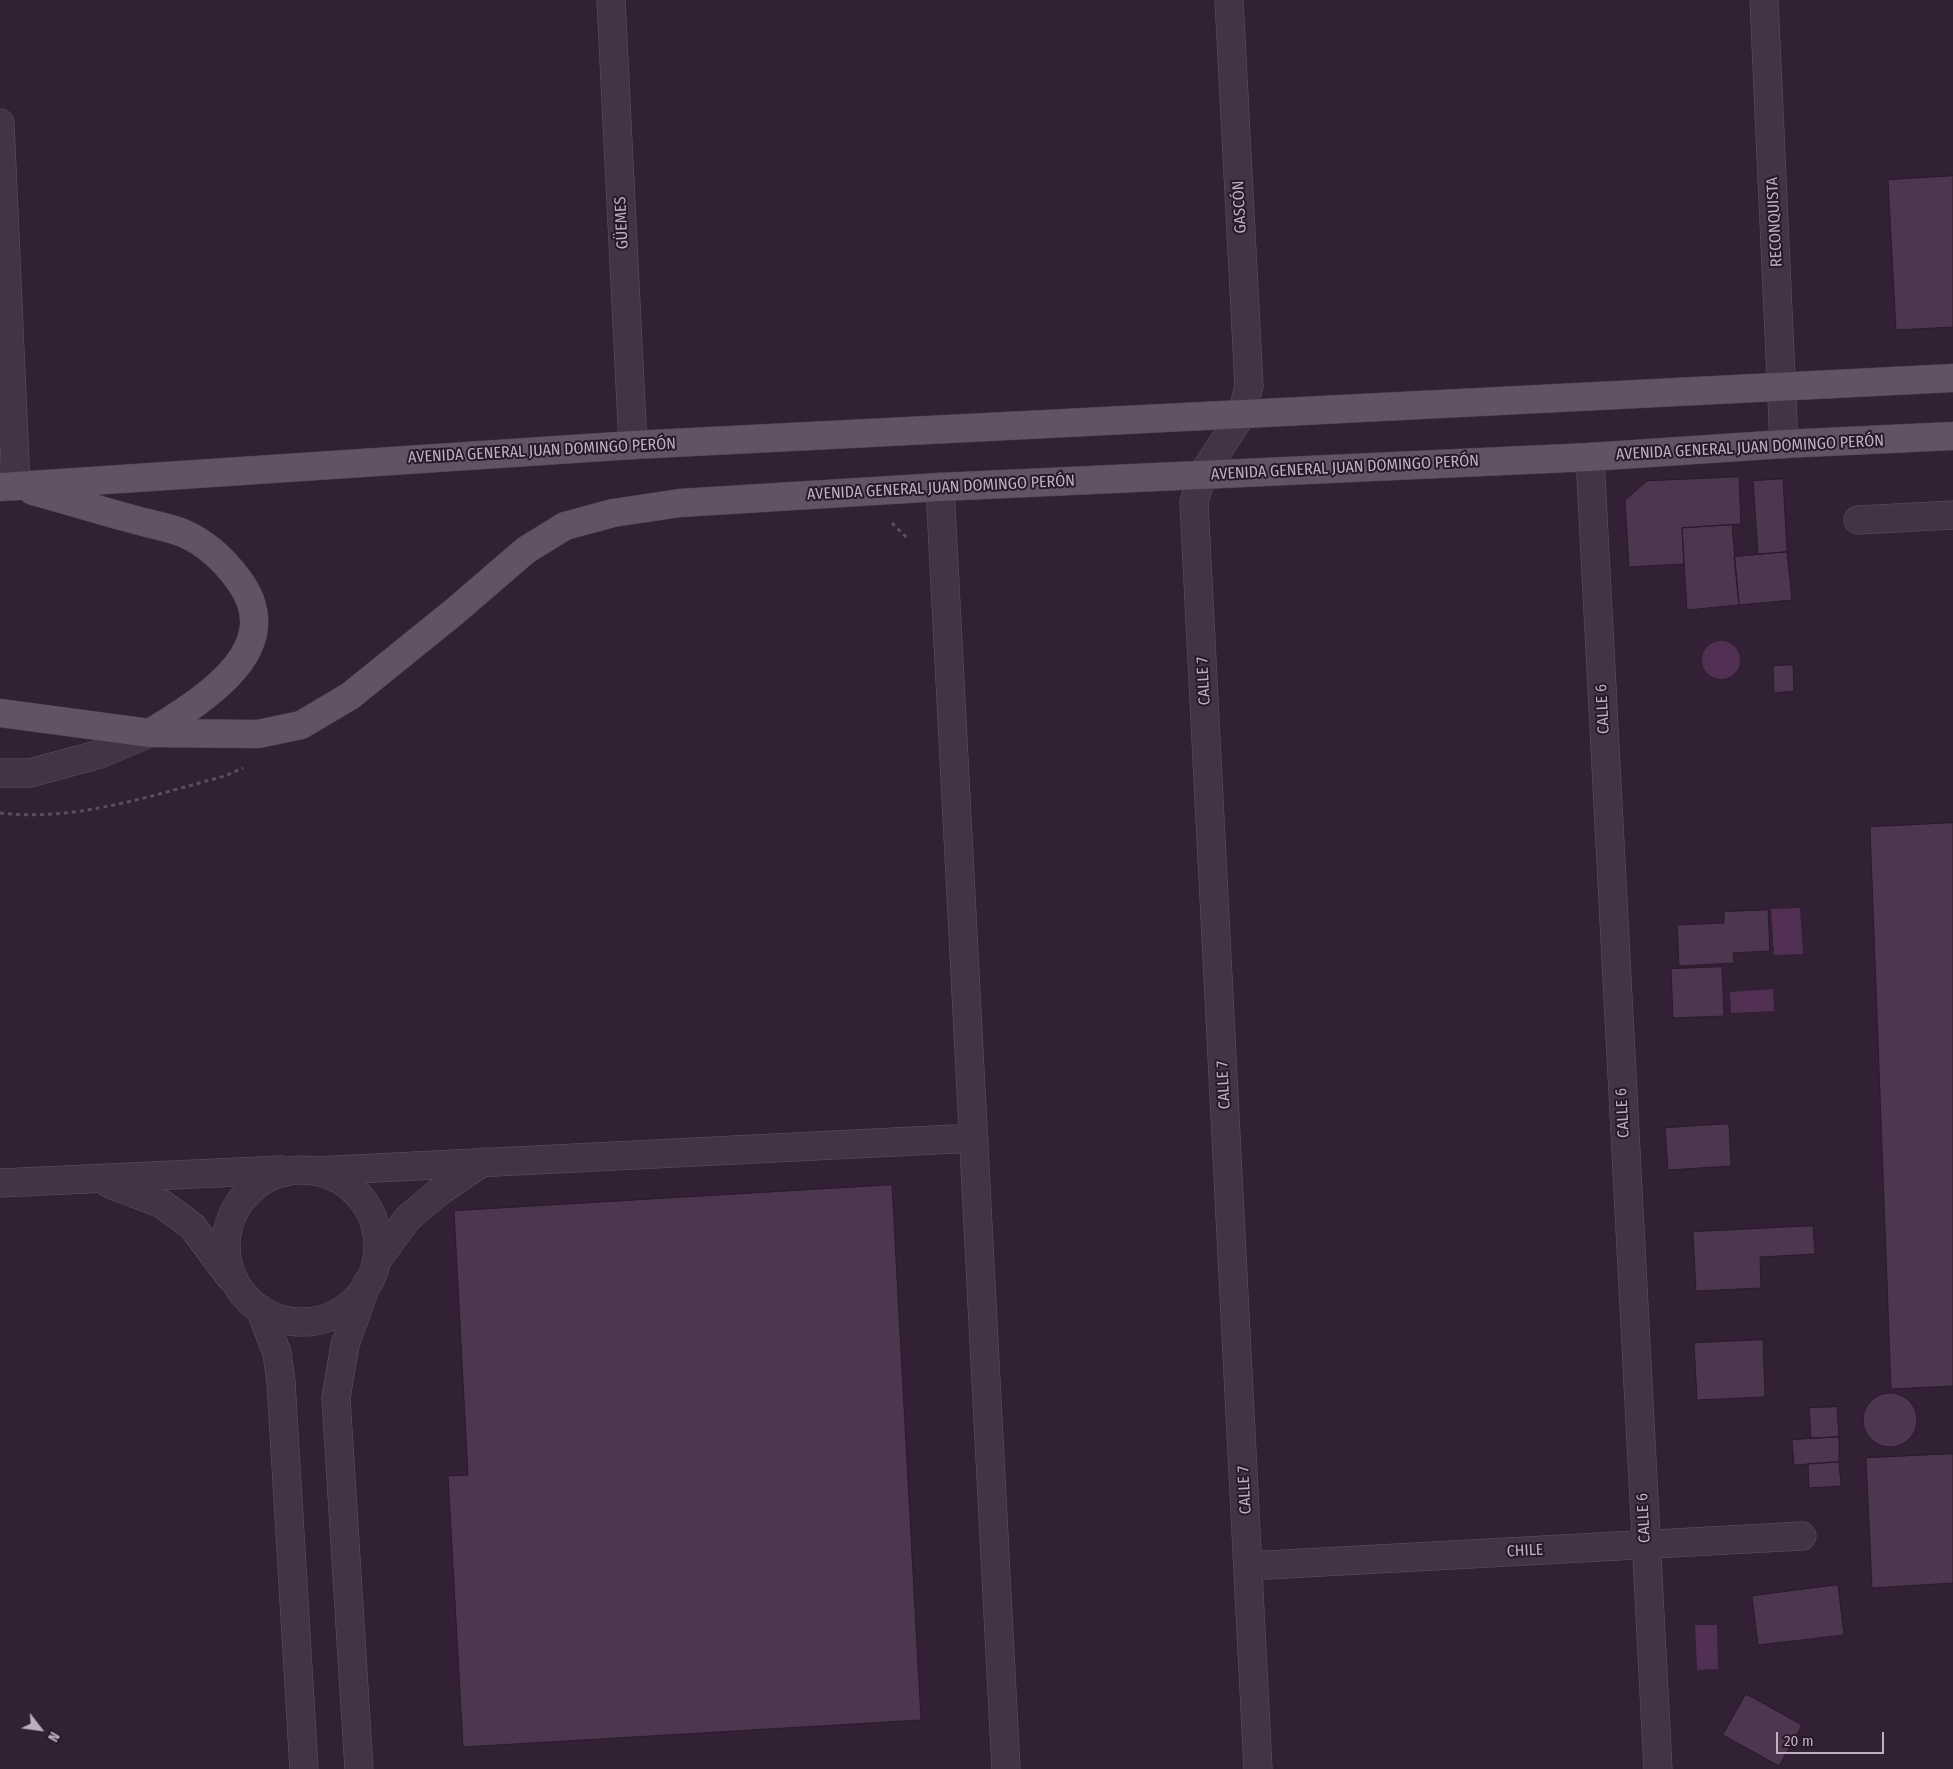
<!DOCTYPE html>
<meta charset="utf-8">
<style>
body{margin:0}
#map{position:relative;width:1953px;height:1769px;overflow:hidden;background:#322034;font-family:"Fira Sans Condensed",sans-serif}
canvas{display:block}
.north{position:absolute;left:15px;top:1704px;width:50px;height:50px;-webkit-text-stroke:4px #281929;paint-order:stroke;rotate:120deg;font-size:14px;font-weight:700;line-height:20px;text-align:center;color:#c1adc2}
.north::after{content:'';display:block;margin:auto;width:18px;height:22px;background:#c1adc2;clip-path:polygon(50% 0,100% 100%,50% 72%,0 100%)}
.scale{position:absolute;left:1776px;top:1732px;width:108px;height:22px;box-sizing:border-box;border:2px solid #c1adc2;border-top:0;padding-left:6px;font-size:15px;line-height:18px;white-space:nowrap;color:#c1adc2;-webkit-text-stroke:4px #281929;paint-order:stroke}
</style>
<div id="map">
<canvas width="1953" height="1769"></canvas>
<div class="north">N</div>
<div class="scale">20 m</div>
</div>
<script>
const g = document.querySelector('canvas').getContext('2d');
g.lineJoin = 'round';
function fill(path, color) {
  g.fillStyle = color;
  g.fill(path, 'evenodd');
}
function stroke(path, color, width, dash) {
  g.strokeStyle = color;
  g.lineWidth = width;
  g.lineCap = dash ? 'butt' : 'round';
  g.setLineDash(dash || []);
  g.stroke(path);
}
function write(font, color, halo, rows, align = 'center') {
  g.font = font + ' "Fira Sans Condensed",sans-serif';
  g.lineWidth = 4;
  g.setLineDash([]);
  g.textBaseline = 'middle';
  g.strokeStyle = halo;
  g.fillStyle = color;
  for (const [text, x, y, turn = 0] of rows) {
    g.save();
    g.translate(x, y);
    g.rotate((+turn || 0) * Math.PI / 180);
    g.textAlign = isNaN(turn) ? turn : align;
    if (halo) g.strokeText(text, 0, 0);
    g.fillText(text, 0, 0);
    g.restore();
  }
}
fill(new Path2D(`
 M1702 660a19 19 0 1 1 38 0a19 19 0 1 1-38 0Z
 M1800 908 1803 954 1774 955 1771 909Z
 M1773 989 1774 1011 1731 1013 1730 992Z
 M1695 1625H1717L1718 1669 1697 1670Z`), '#513054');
const building = new Path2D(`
 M1953 176V327L1896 330 1888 180Z
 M1739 477 1741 524 1682 528 1684 564 1629 567 1625 500 1647 481Z
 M1783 479 1787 552 1758 554 1753 481Z
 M1732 525 1739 605 1687 610 1682 528Z
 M1787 552 1792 600 1739 605 1734 557Z
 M1793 665 1794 691 1774 693 1773 666Z
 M1953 823V1386L1891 1389 1870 827Z
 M1768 910 1770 951 1733 953 1734 963 1679 966 1677 925 1724 923V912Z
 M1722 967 1724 1016 1673 1018 1671 969Z
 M1729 1124 1731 1166 1668 1170 1665 1128Z
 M892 1185 921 1720 463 1747 448 1476 468 1475 454 1211Z
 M1813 1226 1815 1254 1760 1257 1761 1288 1696 1291 1693 1232Z
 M1763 1340 1765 1397 1697 1400 1694 1343Z
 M1863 1420a27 27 0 1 1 54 0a27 27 0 1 1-54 0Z
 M1837 1407 1839 1437 1811 1438 1809 1408Z
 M1839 1437V1462L1794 1465 1792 1440Z
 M1953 1454V1583L1872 1588 1866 1458Z
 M1839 1462 1841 1486 1809 1488 1808 1464Z
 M1838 1585 1844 1635 1758 1645 1752 1596Z
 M1746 1694 1802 1725 1779 1766 1723 1735Z`);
fill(building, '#4d3750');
stroke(building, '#2a1b2b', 1);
const minor = new Path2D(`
 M611 0 633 445
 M1229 0 1249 386 1242 414 1202 475 1194 502 1258 1769
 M1764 0 1784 444
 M0 123 16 486
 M1590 457 1658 1769
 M940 487 1006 1769
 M1858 520 1953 515
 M0 773H30L100 754 150 733
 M226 1246a76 76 0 1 1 152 0a76 76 0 1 1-152 0Z
 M316 1171 974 1138
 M0 1183 281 1170
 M110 1184 162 1204 192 1226 230 1277
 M377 1260 408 1218 440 1191 483 1162
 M260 1309 277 1353 281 1382 304 1769
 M1249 1566 1802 1536
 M359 1769 336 1398 345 1345 367 1283`);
const major = new Path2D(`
 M0 487 633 445 1953 378
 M33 491C66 500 99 510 132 519 149 524 168 527 183 533 206 543 224 560 238 579 291 649 201 701 150 733
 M0 713 150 733 258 734 301 725 350 696 454 612 526 550 565 526 613 513 680 503 940 487 1590 457 1784 444 1953 436`);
stroke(minor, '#625163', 29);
stroke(major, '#4d3d4e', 29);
stroke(new Path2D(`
 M892 523 909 540
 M0 813C76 822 153 795 225 776L243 768`), '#594f63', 3, [4, 4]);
stroke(minor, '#433345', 28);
stroke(major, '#635165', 28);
write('16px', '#c1adc2', '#281929', [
 ["GASCÓN",1240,207,-93],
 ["RECONQUISTA",1775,222,-93],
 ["GÜEMES",622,223,-93],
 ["AVENIDA GENERAL JUAN DOMINGO PERÓN",1750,448,-3],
 ["AVENIDA GENERAL JUAN DOMINGO PERÓN",542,451,-3],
 ["AVENIDA GENERAL JUAN DOMINGO PERÓN",1345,468,-3],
 ["AVENIDA GENERAL JUAN DOMINGO PERÓN",941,488,-3],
 ["CALLE 7",1204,681,-93],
 ["CALLE 6",1603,709,-93],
 ["CALLE 7",1224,1085,-93],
 ["CALLE 6",1623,1113,-93],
 ["CALLE 7",1245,1490,-93],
 ["CALLE 6",1644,1518,-93],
 ["CHILE",1525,1551,-3]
]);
</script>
